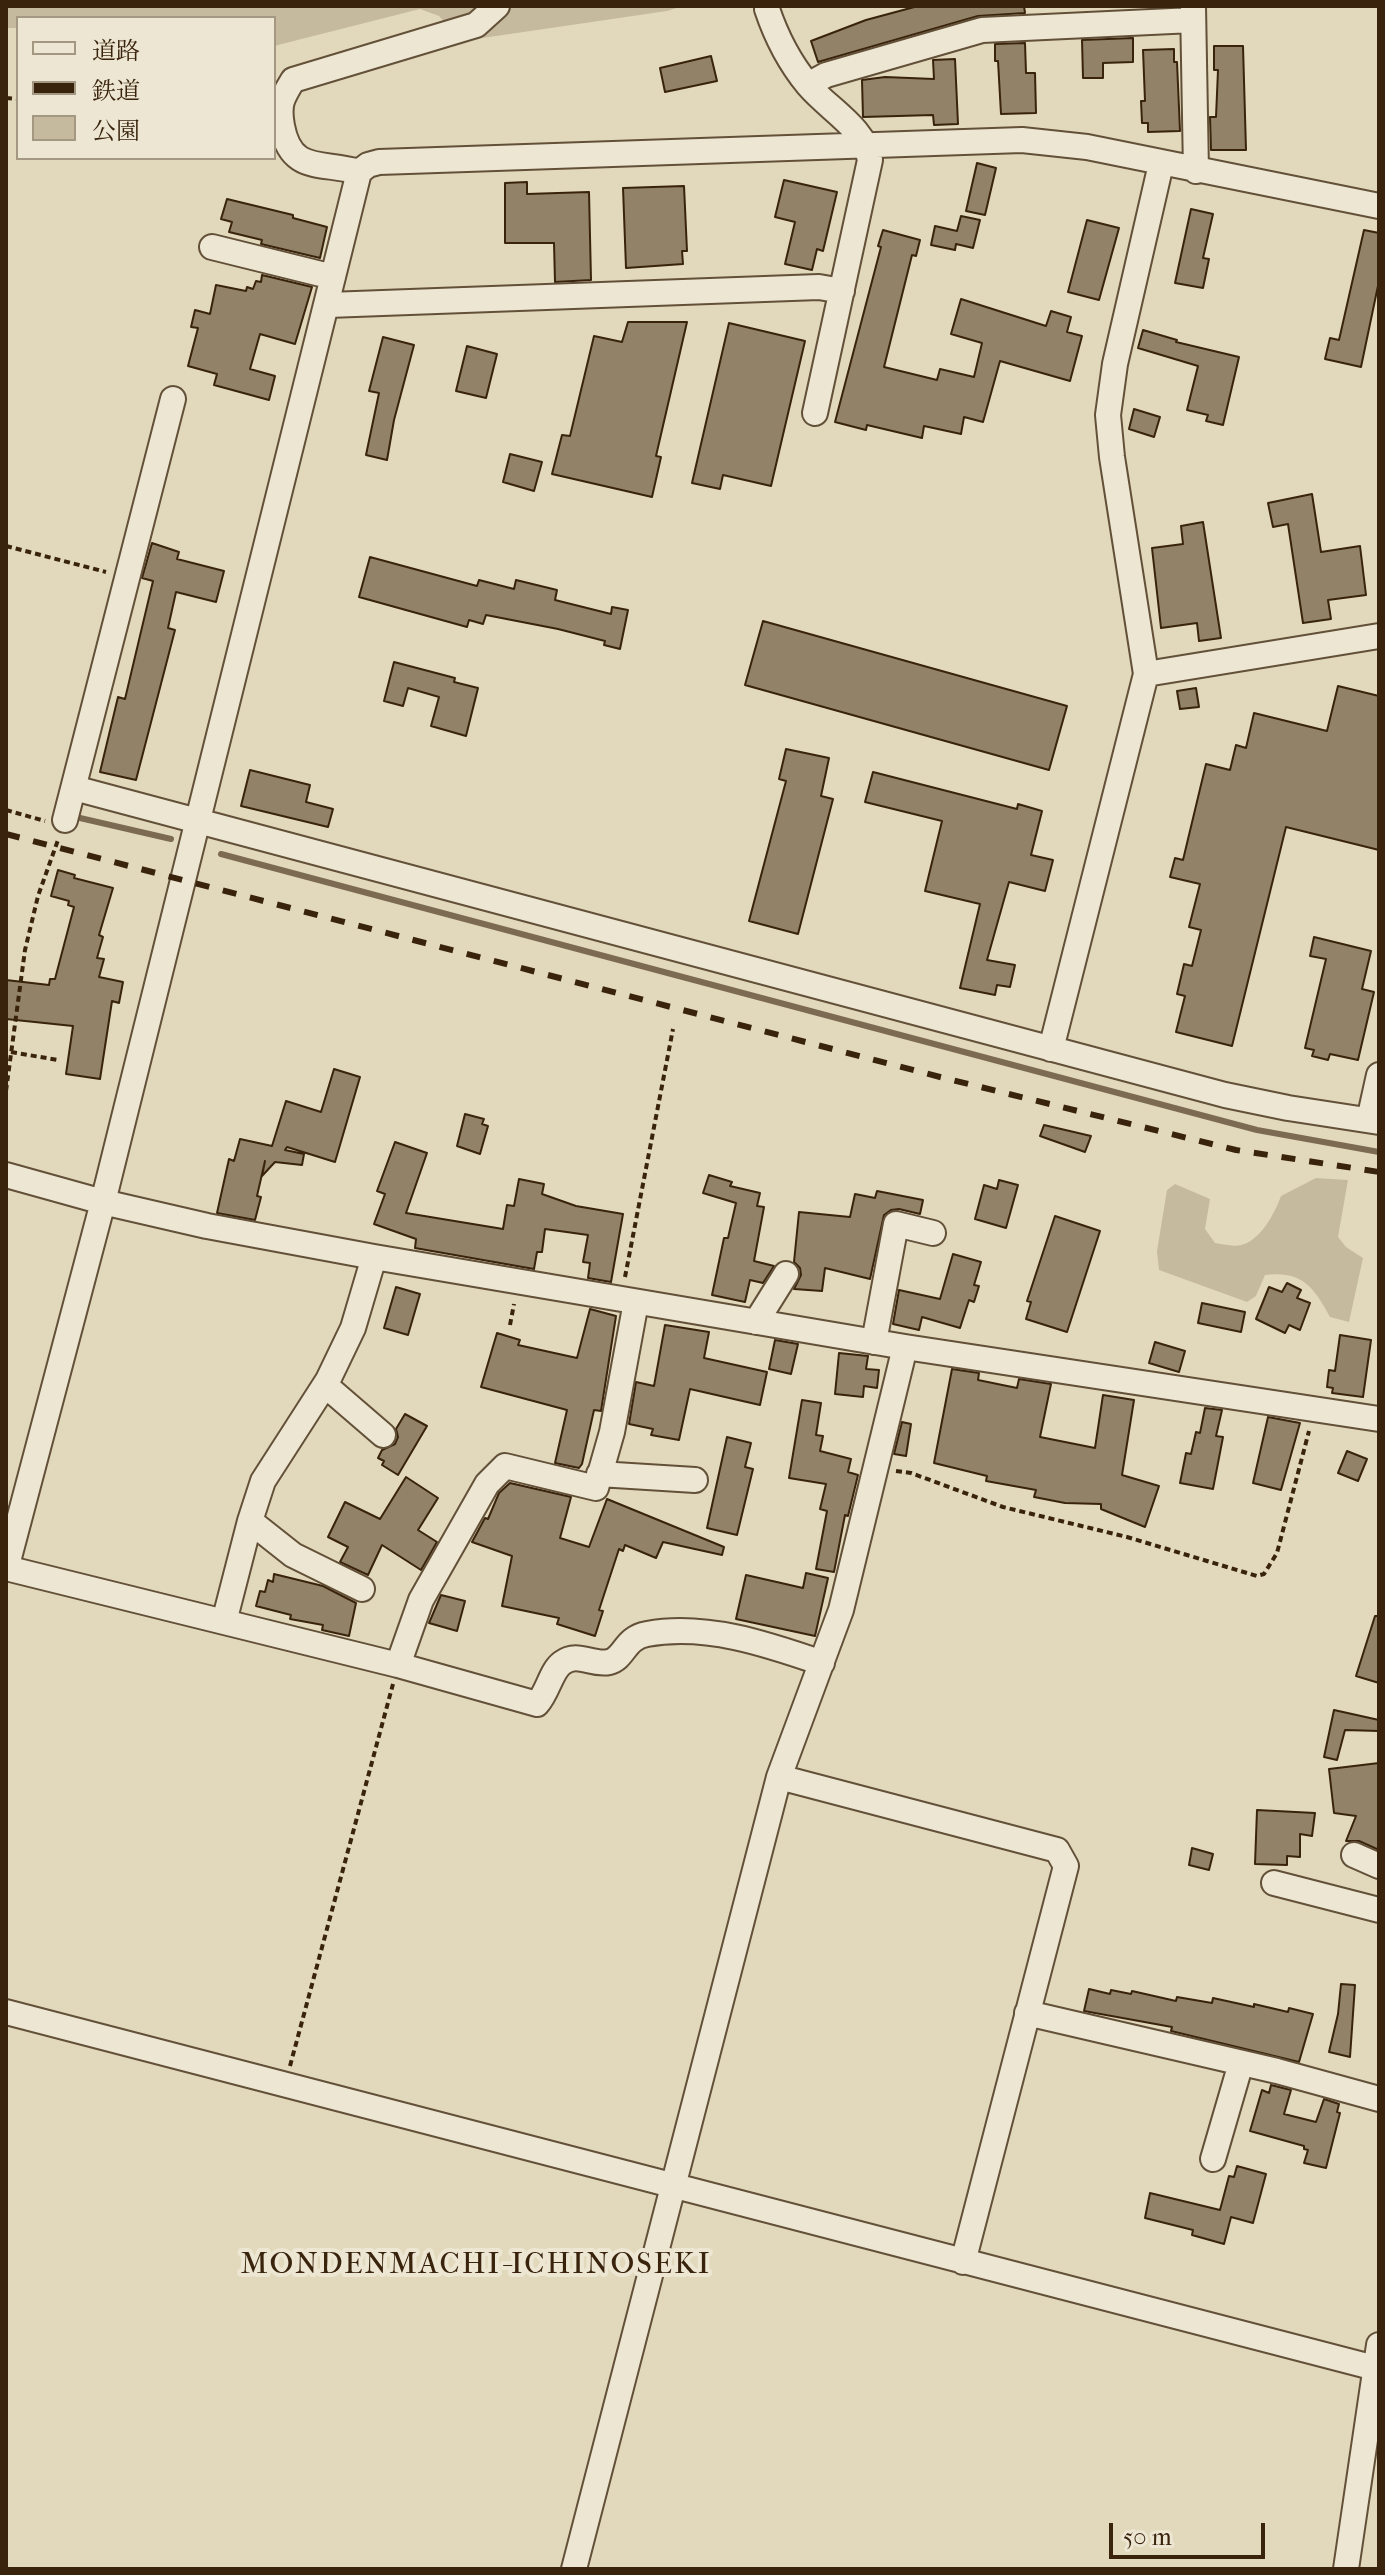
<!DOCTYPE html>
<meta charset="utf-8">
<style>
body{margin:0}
#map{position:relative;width:1385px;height:2575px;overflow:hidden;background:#e2d9bc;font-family:"IM FELL French Canon","Noto Serif JP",serif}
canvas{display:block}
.frame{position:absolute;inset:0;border:8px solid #39230c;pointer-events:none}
.legend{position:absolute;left:16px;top:16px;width:260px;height:144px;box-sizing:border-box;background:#ece6d3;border:2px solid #a49883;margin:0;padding:10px 14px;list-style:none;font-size:24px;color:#39230c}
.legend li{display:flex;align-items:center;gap:16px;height:40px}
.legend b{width:40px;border:2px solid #a49883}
.scale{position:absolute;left:1109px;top:2523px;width:156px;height:36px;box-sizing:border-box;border:4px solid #39230c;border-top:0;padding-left:10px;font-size:24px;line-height:28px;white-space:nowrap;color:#39230c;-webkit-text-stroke:6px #ece6d3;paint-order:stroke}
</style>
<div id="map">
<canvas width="1385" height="2575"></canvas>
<div class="frame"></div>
<ul class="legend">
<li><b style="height:10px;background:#ece6d3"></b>道路</li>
<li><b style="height:10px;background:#39230c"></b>鉄道</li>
<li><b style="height:22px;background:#c5ba9e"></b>公園</li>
</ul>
<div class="scale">50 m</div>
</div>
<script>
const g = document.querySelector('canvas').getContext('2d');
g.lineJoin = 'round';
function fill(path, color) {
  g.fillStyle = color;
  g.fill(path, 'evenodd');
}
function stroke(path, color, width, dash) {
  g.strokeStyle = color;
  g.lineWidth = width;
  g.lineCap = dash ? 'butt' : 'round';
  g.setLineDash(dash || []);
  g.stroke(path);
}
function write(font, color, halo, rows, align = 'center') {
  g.font = font + ' "IM FELL French Canon",serif';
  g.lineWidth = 8;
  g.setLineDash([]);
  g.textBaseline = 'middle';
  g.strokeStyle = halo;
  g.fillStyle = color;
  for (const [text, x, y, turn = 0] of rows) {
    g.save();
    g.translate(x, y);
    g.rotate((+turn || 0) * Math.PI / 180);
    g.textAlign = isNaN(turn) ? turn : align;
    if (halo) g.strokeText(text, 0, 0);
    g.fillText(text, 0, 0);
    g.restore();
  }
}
fill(new Path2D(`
 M6 6H683L667 11 462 41 439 16 420 9 274 46V18H18V28H6Z
 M1316 1178 1348 1180 1338 1237 1346 1247 1363 1258 1349 1322 1330 1317C1313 1286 1302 1271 1265 1275L1256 1296 1247 1302 1159 1270 1157 1251 1167 1190 1175 1184 1210 1199 1205 1229 1215 1243C1222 1244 1233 1247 1241 1245 1260 1241 1275 1213 1281 1196Z`), '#c5ba9e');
stroke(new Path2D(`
 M80 818 171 839
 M221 854 1257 1130 1379 1152`), '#7c6b52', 6);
const building = new Path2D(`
 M918 6H1024L1025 13 978 16 818 62 811 41 866 20Z
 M1133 38V62L1103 63V78H1083L1082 40Z
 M1025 43 1026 73H1035L1036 113 1001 114 998 61H995V44Z
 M1214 46H1243L1246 150H1211L1210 117H1216L1218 70H1214Z
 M1174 49V62H1177L1180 131 1148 132V123H1142L1141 101H1145L1143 50Z
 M711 56 717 81 665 92 660 68Z
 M955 59 958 124 934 125 933 115 863 117 862 80 885 77 934 79 933 60Z
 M977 163 996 168 985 215 966 211Z
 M784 180 837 192 823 251 817 249 812 270 785 264 795 222 775 217Z
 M527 182V194L589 192 591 280 555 282 554 243H505V183Z
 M684 186 687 251H682L683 264 626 268 623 188Z
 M227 199 293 215V218L327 227 320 258 261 244 262 240 229 232 232 222 221 219Z
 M1191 209 1213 214 1203 258 1209 259 1203 288 1175 283Z
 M961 216 980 220 973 248 956 244 955 250 931 245 935 226 957 231Z
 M1087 220 1119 228 1099 300 1068 292Z
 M883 230 920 240 916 256 912 255 884 367 937 380 940 369 974 377 982 343 951 334 961 299 1046 326 1051 311 1071 317 1067 332 1082 336 1070 381 1000 361 983 422 964 417 961 434 924 426 922 438 867 425 866 430 835 422 881 247 878 246Z
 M1364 230 1379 233V281L1361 367 1325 359 1330 338 1339 340Z
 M262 275 312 287 295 344 260 334 250 369 275 376 269 400 214 385 217 374 188 366 198 328 191 327 195 310 210 314 216 285 246 291 247 287 253 289 256 281 261 282Z
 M628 322H687L656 456 661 457 652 497 552 474 562 435 570 436 594 336 622 342Z
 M729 323 805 341 771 486 723 475 720 489 692 483Z
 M1143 330 1177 340 1176 342 1239 357 1223 425 1206 421 1208 415 1187 410 1198 366 1138 348Z
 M383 337 414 345 394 420 387 460 366 455 379 393 369 391Z
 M467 346 497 354 486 398 456 391Z
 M1134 409 1160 417 1154 437 1129 429Z
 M510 454 542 462 534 491 503 482Z
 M1312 494 1321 552 1360 546 1366 595 1328 600 1331 619 1303 623 1288 524 1273 527 1268 503Z
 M1203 522 1221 638 1199 641 1197 623 1161 628 1152 548 1183 544 1181 526Z
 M152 543 179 552 177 559 224 571 216 602 176 592 168 628 175 630 136 780 100 772 118 697 125 699 153 581 142 578Z
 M370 557 477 586 479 580 514 589 516 580 557 590 555 600 611 614 612 607 628 610 620 649 604 645 605 641 558 629 486 615 483 624 469 620 467 627 359 597Z
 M763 621 1067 706 1049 770 745 685Z
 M394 662 455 678 454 682 478 688 466 736 431 726 439 697 408 688 403 706 384 701Z
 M1338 686 1379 696V850L1286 827 1232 1046 1176 1032 1185 996 1177 994 1184 964 1192 966 1201 930 1189 927 1200 884 1170 877 1175 858 1183 860 1206 764 1230 770 1236 745 1246 748 1254 713 1327 731Z
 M1196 688 1199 707 1180 709 1177 691Z
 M786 749 829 758 821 796 833 799 798 934 749 921 786 781 779 779Z
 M250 770 310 785 306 802 333 809 328 827 241 806Z
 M873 772 1017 809 1018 804 1042 811 1031 855 1053 860 1045 891 1009 882 987 960 1015 965 1010 987 997 985 995 995 960 988 980 904 925 891 942 821 865 802Z
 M58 870 75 875 74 878 113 888 99 935 103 937 97 958 104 959 99 977 123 982 119 1003 112 1001 100 1079 66 1074 73 1026 6 1019V980L49 985 50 979H55L74 907 68 905 69 901 51 896Z
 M1314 937 1371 951 1362 989 1374 992 1358 1060 1330 1054 1328 1060 1312 1056 1314 1050 1305 1048 1326 959 1310 956Z
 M334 1069 360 1077 335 1162 287 1147 285 1150 304 1154 302 1165 275 1162 262 1176 265 1161 257 1196 261 1197 255 1220 217 1213 229 1159 234 1161 240 1139 272 1146 286 1101 321 1112Z
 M465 1114 484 1119 482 1124 488 1126 480 1154 457 1146Z
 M1044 1125 1091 1136 1085 1152 1040 1136Z
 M395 1142 427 1153 406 1213 503 1229 507 1205 514 1206 519 1179 544 1184 542 1194 576 1206 623 1214 611 1282 588 1278 590 1263 583 1262 588 1235 545 1229 542 1252H537L534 1269 415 1248 416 1239 374 1224 385 1194 377 1191Z
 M709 1175 732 1182 730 1186 760 1193 757 1206 764 1207 754 1261 774 1266 763 1283 750 1280 745 1302 712 1295 724 1238H728L736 1203 703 1193Z
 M999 1180 1018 1185 1006 1228 975 1219 984 1185 997 1189Z
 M877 1191 923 1200 920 1214 899 1209 891 1210 884 1215 870 1279 825 1268 822 1291 794 1289 801 1275 800 1268 794 1262 799 1212 850 1217 855 1194 875 1198Z
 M1055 1216 1100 1231 1067 1332 1026 1319 1031 1302 1027 1301Z
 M953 1254 981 1262 974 1285 979 1286 974 1302 969 1300 960 1328 922 1317 919 1330 893 1324 899 1290 940 1299Z
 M1287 1283 1301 1290 1297 1298 1310 1303 1300 1330 1289 1325 1285 1333 1256 1319 1269 1287 1282 1292Z
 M396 1287 420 1294 408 1335 384 1328Z
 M1202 1303 1245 1312 1241 1332 1198 1323Z
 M590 1309 616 1316 601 1411 594 1410 582 1464 579 1468 555 1463 567 1410 481 1387 497 1333 520 1340 518 1345 577 1358Z
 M665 1325 709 1332 704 1358 767 1372 760 1405 690 1389 679 1440 651 1435 653 1429 629 1424 636 1382 654 1386Z
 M1340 1335 1371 1340 1363 1397 1332 1393 1333 1388 1327 1387 1329 1370 1335 1371Z
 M775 1340 798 1344 791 1374 769 1369Z
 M1155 1342 1185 1351 1179 1372 1149 1363Z
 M839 1353 868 1356 866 1369 879 1370 877 1388 864 1386 863 1397 835 1394Z
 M952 1369 979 1373 978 1380 1017 1388 1019 1379 1051 1384 1040 1437 1095 1448 1103 1395 1134 1400 1122 1475 1159 1486 1145 1527 1101 1509V1504L1065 1503 1034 1497 1036 1490 986 1481 987 1476 934 1463Z
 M802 1400 821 1403 816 1435 823 1436 820 1451 851 1459 848 1472 858 1475 848 1516 845 1515 834 1572 816 1569 827 1511 820 1509 826 1484 789 1478Z
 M1205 1408 1222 1410 1216 1436 1223 1437 1213 1489 1180 1483 1186 1453 1191 1454 1196 1432 1200 1433Z
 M405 1414 427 1426 398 1475 382 1465 384 1461 378 1458 382 1450 395 1444 398 1437 396 1429Z
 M1268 1417 1300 1423 1281 1490 1253 1483Z
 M902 1422 911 1424 906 1456 894 1454Z
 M727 1437 751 1443 745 1467 753 1469 737 1535 707 1528Z
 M1347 1451 1367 1459 1358 1481 1338 1473Z
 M406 1477 438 1498 418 1530 437 1542 421 1570 382 1545 368 1575 340 1562 348 1547 328 1537 345 1502 380 1519Z
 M510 1483 571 1497 560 1538 589 1547 607 1499 724 1547 722 1555 663 1542 656 1558 625 1545 623 1551 619 1549 599 1610 603 1611 595 1636 557 1624 559 1618 502 1606 512 1556 472 1542 485 1518 488 1519 499 1493Z
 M806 1573 828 1578 815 1636 736 1619 746 1575 803 1588Z
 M274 1574 323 1586 356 1603 349 1636 322 1630 323 1625 290 1619 291 1615 256 1606 260 1591 265 1592 268 1580 273 1582Z
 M441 1595 465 1601 457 1631 429 1623Z
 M1375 1616H1379V1683L1356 1676Z
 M1334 1710 1379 1720V1731L1345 1730 1337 1760 1324 1757Z
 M1379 1763V1850L1359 1841H1346L1356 1816 1334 1813 1329 1769Z
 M1257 1810 1315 1813 1312 1836 1300 1834V1857L1287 1856V1865L1255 1864Z
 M1192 1848 1213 1854 1209 1870 1189 1865Z
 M1341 1984 1355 1985 1350 2057 1329 2052 1338 2014Z
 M1089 1989 1110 1994 1111 1990 1131 1994 1132 1991 1176 2001 1177 1997 1212 2003 1213 1998 1254 2007V2004L1288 2012 1289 2008 1313 2014 1299 2062 1171 2031 1172 2027 1084 2011Z
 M1271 2085 1291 2090 1284 2114 1316 2122 1324 2099 1339 2104 1337 2112 1340 2113 1326 2168 1304 2163 1308 2150 1304 2149V2146L1250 2131 1262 2090 1269 2093Z
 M1237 2166 1266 2174 1253 2223 1231 2217 1224 2244 1192 2235 1193 2230 1145 2218 1150 2193 1220 2210 1229 2176 1234 2177Z`);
fill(building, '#918268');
stroke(building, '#39230c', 2);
const minor = new Path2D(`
 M1193 6 1196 171
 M767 9C776 36 790 63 808 85 829 110 864 127 870 160L815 413
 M808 85 826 75 982 30 1193 20
 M359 172C321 161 291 174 282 126 278 104 282 98 293 80L476 25 497 6
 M212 247 333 277
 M328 305 819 287 842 291
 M1146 674 1379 636
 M74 788 1225 1095 1288 1108 1379 1122
 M65 820 173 399
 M1051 1049 1146 674 1112 457 1108 415 1115 364 1161 164
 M1369 1120 1379 1075
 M6 1175 103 1202 207 1226 374 1257 905 1347 1379 1419
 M756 1322 786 1274
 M874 1342 896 1224 933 1233
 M325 1385 383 1435
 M599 1474 695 1480
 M250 1521 293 1555 362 1589
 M6 1568 398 1665 537 1704C548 1692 551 1671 562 1663 578 1651 592 1666 609 1662 625 1658 624 1638 647 1634 705 1623 767 1644 822 1663
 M6 1569 103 1202 359 172 368 165 379 162 1022 140 1087 147 1379 206
 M224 1622 250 1521 263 1481 328 1380 353 1328 374 1257
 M398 1665 421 1600 487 1484 505 1466 596 1488 612 1432 636 1302
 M779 1777 1057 1850 1066 1866 963 2262
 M1354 1855 1379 1866
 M1274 1883 1379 1910
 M6 2012 1379 2369
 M1027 2013 1277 2071 1379 2099
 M1213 2159 1241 2063
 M574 2569 779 1777 841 1610 905 1347
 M1346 2569 1379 2345`);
stroke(minor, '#635038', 28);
stroke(new Path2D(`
 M6 98 18 99
 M6 546 106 572
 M6 810 45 821
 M11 1052 58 1060
 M6 1091 25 950 38 896 58 840
 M625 1277 673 1029
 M510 1325 514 1304
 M896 1471 911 1473 1003 1507 1127 1537 1257 1576 1264 1574 1277 1553 1309 1431
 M290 2066 393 1684`), '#39230c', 4, [6, 4]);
stroke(minor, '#ece6d3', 24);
stroke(new Path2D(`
 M6 834 940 1077 1236 1150 1379 1172`), '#39230c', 6, [14, 14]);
g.letterSpacing = '2px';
write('30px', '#39230c', '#ece6d3', [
 ["MONDENMACHI-ICHINOSEKI",476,2266]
]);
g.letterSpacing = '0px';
</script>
